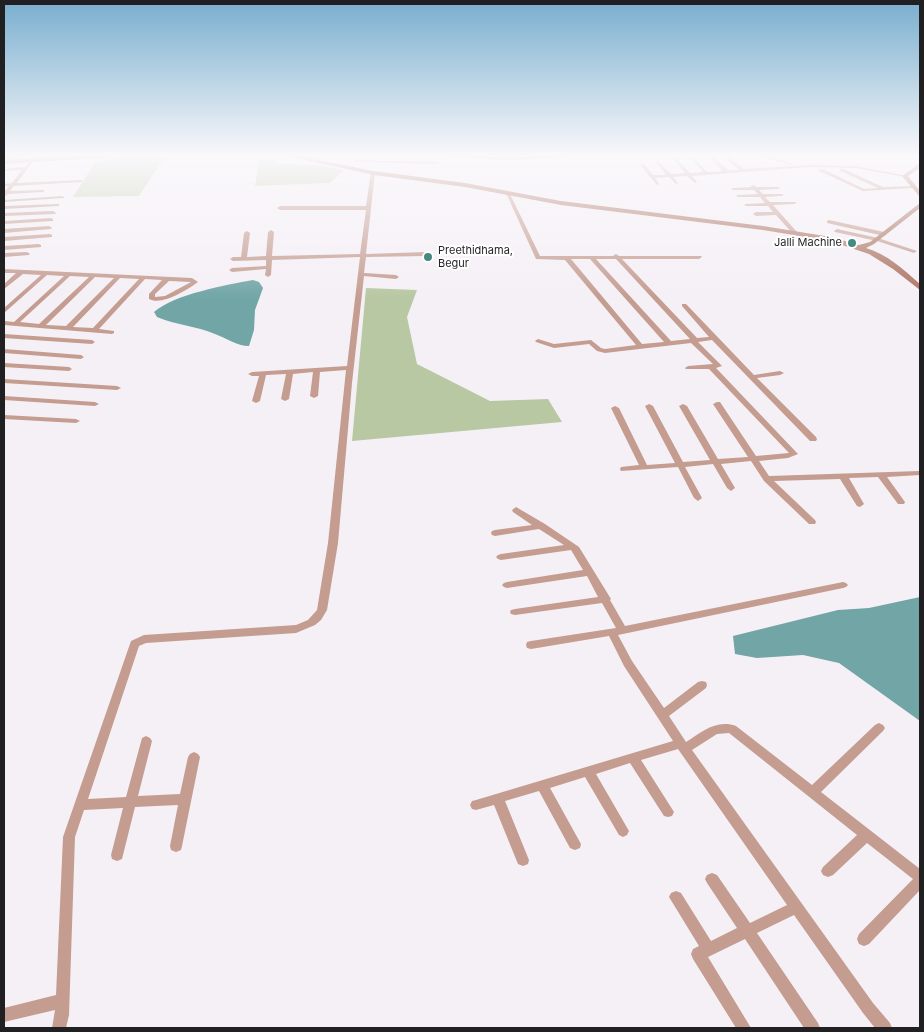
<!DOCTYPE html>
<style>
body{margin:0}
#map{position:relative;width:924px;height:1032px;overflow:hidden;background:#f5f0f6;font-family:Inter,sans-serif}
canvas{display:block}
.frame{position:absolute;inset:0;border:5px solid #201f21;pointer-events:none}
</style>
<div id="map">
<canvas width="924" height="1032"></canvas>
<div class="frame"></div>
</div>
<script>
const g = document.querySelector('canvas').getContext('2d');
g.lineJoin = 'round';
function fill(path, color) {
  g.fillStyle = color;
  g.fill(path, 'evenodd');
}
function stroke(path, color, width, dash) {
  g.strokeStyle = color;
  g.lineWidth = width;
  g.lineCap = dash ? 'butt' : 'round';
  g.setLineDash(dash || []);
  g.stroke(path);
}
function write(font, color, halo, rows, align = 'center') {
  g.font = font + ' Inter,sans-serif';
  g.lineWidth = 4;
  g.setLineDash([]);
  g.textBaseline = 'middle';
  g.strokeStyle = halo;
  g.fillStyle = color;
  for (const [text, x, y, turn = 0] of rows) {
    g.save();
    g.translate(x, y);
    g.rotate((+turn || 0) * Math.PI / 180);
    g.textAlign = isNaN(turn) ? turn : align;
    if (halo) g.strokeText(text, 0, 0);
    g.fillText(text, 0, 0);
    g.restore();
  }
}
fill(new Path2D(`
 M130 155H166L139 196 73 197 96 161 118 159V156Z
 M259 160H274L278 164 317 165 344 170 330 183 255 186Z`), '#c2d0ae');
fill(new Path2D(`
 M366 288 417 290 407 317 417 364 490 401 548 399 562 422 352 441Z`), '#b8c8a2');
fill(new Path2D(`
 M253 280 259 282 263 288 255 310 254 330 249 346C237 346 226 338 215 334 196 326 176 325 157 317L154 312C175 294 226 285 253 280Z
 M920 597V721L839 663 803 655 757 658 735 654 733 636 838 610 869 608Z`), '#71a5a6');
fill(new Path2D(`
 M34 155H38L17 183 81 180 83 181 81 182 14 186 10 191 43 190 45 191 43 192 8 194 4 197V192L9 186H4V184L12 183 22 170 4 171V169L25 167Z
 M391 155H449L507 158 564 155 568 156 566 157 507 160 444 156H393Z
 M757 155H763L794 164 792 165Z
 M4 156H16L18 157 16 158H4Z
 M692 156 707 172 723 171 710 158 712 156 728 170H739L726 159 728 157 744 169 809 165 856 166 907 176 905 177 856 168 809 167 692 176 697 182 695 183 687 176 673 177 678 183 676 184 669 177 655 178 659 184 657 185 640 165 644 164 653 175H666L656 162 658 161 671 174 685 173 673 158 675 157 690 173 703 172 690 157Z
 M355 160 437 162 439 163 437 164 353 162Z
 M819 169H823L864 189 878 188 840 171V169H844L883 187 913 186 915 187 913 188 863 191 819 171Z
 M371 171 375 172 366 254 426 252 429 254 426 256 366 257 364 273 396 275 399 277 396 279 364 276 352 383 338 543 327 610 321 620 315 625 296 633 146 643 139 646 88 799 126 797 142 738 146 736 150 738 152 741 138 796 180 794 188 757 190 754 194 752 198 754 200 757 182 846 181 850 176 852 171 850 170 846 178 805 135 807 122 859 117 861 112 859 111 855 123 808 84 810 75 837 69 1015 66 1028H52L55 1010 4 1022V1008L56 995 63 837 131 641 144 635 296 625 308 620 317 610 328 543 346 370 320 372 318 396 314 398 310 396 313 372 293 374 289 399 285 401 281 399 286 374 266 375 260 401 256 403 252 401 259 376H252L248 374 252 372 347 366 360 257 272 260 271 275 268 277 265 275 266 269 232 272 229 270 232 268 266 266V260L233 261 230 259 233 257H241L244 233 247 231 250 233 247 257 266 256 268 232 271 230 274 232 272 256 360 254 366 210H280L277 208 280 206H366Z
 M753 185 757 187H779V189H777L759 190 763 194H782L784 195 782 196 765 197 770 202H796V203L794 204 773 205 797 232V234H793L776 215 756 216 753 214 756 212H773L768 206H746L744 205 746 204 765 203 760 197H738L736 196 738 195 758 194 754 190H733L731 189 733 188 751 187V186Z
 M506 193 510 194 540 256H613L616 254 619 256H701L702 257 699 259H622L697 338 709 337 682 306V304H686L754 375 780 371 784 373 780 375 757 378 816 437 817 439 816 441H810L712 340 698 342 722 366 716 368 798 454 788 458 759 461 769 476 920 471V475L887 477 905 502 904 504H898L878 477 849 478 864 504 860 507 857 506 840 479 774 481 815 520 816 522 815 524H809L764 481 751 461 721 464 735 488 731 491 727 488 713 464 685 467 702 498 698 501 694 498 678 467 621 471 620 469 621 467 639 465 611 408 615 406 619 408 647 465 675 463 645 406 649 404 653 406 683 462 710 460 679 406 683 404 687 406 718 459 748 457 713 404 717 402H720L756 456 789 453 709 369H686L685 368 688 366 713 364 691 343 605 353 597 351 589 344 554 348 536 342 535 341 538 339 554 344 591 340 601 348 605 349 636 345 565 260 536 259ZM571 259H590L664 342 642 344ZM596 259H616L690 339 671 341Z
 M62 196 64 197V198L4 202V200Z
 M57 204H59V206L4 209V206Z
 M53 211 56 213 55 214 4 216V213Z
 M51 218 53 219V221L4 224V221Z
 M829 220 884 232 887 234 884 236 827 223V221Z
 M49 226 52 228 51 229 4 233V229Z
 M837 229 878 238 917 251 914 253 877 241 835 232 834 231Z
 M50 234 52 235V237L4 241V237Z
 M39 244 41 245V247L4 250V246Z
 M27 252 30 254 29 255 4 257V253Z
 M4 269 192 278 198 282C187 290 162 306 149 299V294L162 280 145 279 99 329 114 331V333L112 334 4 325V321L14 322 64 276 47 275 4 313V308L41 275 23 274 4 289V284L16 273H4ZM70 276 89 277 39 324 20 322ZM95 277 114 278 66 326 46 325ZM120 278 139 279 93 328 73 327ZM169 281 191 282 165 296 155 297V294Z
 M4 334 92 340 95 342 92 344 4 338Z
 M4 349 81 355 84 357 81 359 4 353Z
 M4 363 69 367 72 369 69 371 4 367Z
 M4 379 117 386 121 388 117 390 4 383Z
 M4 396 95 402 99 404 95 406 4 400Z
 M4 415 76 419 80 421 76 423 4 419Z
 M516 507 545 524 579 547 611 599 610 600 625 626 843 582 846 583 848 585 846 587 843 588 618 635 632 661 664 708 698 682 702 681 706 682 707 685 706 688 669 716 686 742C702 732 716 719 736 726L812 785 875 725 879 723 883 725 885 728 883 731 821 792 920 869V890L869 944 864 946 859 944 857 939 859 934 913 879 867 843 833 875 828 877 823 875 821 871 823 867 857 835 729 733 717 734 692 750 873 1003 890 1023 892 1028H875L863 1013 794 915 757 933 818 1023 820 1028H804L745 939 708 957 751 1028H736L693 959 691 954 693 949 699 946 669 897 671 893 676 891 681 893 711 941 737 928 707 883 705 879 707 875 712 873 717 875 750 923 787 905 678 749 641 760 674 812 672 816 668 817 664 816 630 763 596 774 629 831 627 835 623 837 619 835 585 777 550 788 581 844 580 848 575 850 570 848 539 791 505 801 529 860 528 864 523 866 518 864 494 805 476 810 472 809 470 805 472 801 476 800 673 741 624 666 609 636 531 649 527 648 526 645 527 642 531 641 616 628 602 603 515 615 511 614 510 612 511 610 515 609 598 597 587 576 507 588 504 587 502 585 504 583 507 582 583 570 571 550 501 560 498 559 496 557 498 555 501 554 564 545 539 529 495 536 492 535 491 533 492 531 495 530 532 525 513 512 512 510Z`), '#c49c90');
fill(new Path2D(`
 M89 155H115L112 157 4 164V160Z
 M283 155H293L374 171 465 183 561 201 763 226 831 237 859 245 870 242 920 203V208L874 244 866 248C887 254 904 270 920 284V290L893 269 869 254 830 241 763 230 561 205 465 187 374 175Z
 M920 163V168L908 176 920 191V197L902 176Z`), '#ab7261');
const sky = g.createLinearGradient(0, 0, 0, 299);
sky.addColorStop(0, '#78aece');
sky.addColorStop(0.52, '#faf8fb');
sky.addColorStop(1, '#faf8fb00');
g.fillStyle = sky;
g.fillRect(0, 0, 924, 299);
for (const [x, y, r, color] of [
 [852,243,5,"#458a7f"],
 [428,257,5,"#458a7f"]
]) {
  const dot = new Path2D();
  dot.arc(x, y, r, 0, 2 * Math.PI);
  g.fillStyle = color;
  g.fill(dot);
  stroke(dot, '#fff', 2);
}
write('11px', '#201f21', '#fff', [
 ["Jalli Machine",842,243],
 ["Preethidhama,",438,251,"left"],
 ["Begur",438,264,"left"]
], 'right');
</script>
